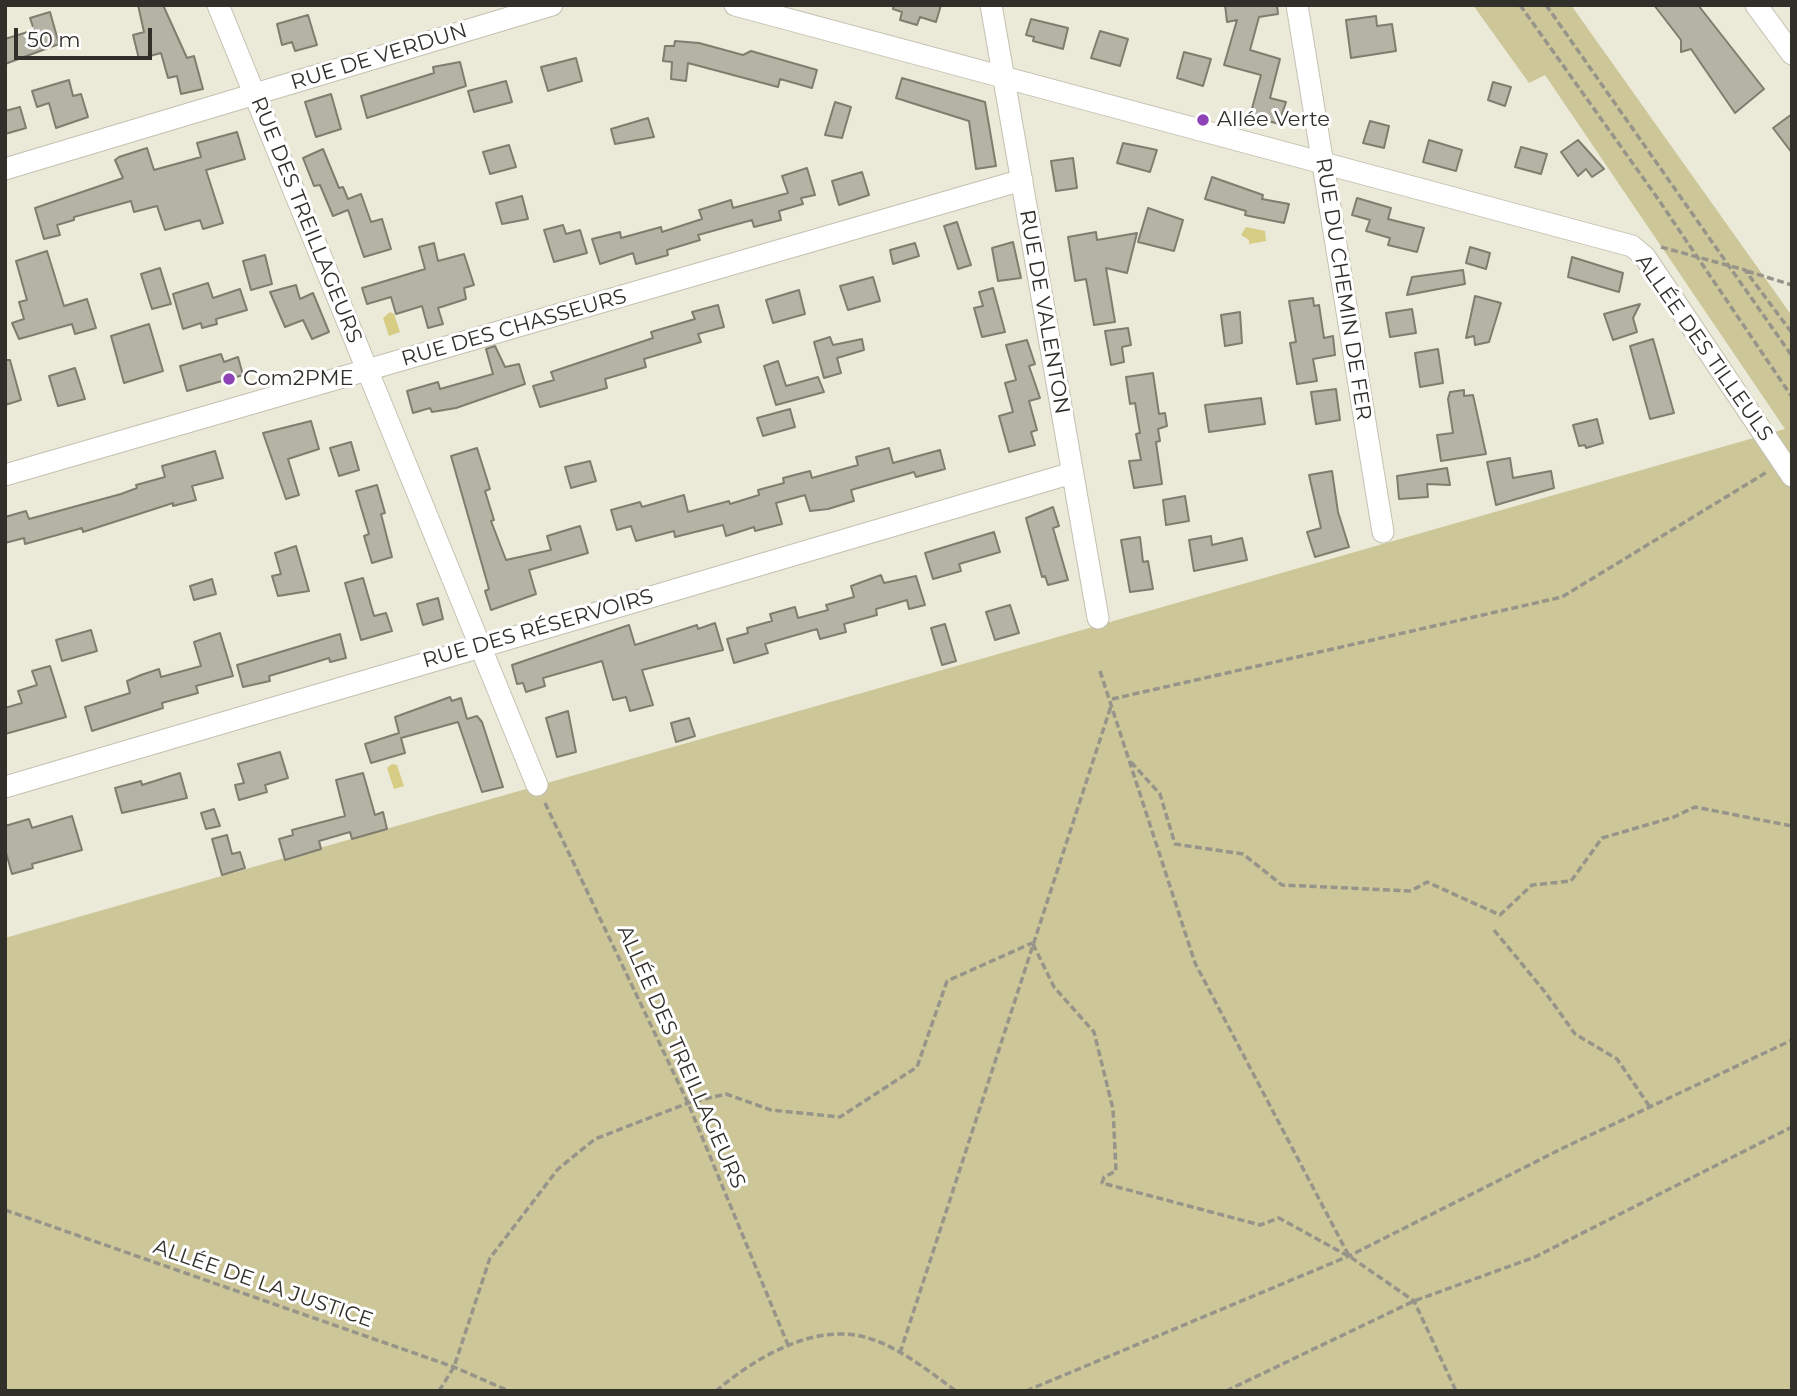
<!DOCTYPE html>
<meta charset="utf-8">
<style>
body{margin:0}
#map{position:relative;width:1797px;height:1396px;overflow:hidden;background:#ebe9d8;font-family:Montserrat,sans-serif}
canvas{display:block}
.frame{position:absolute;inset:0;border:7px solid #302f29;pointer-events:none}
.scale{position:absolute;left:14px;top:28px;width:138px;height:32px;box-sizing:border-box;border:4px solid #302f29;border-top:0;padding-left:9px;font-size:21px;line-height:24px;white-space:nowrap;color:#302f29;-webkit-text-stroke:5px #fff;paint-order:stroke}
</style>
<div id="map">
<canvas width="1797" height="1396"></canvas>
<div class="frame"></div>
<div class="scale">50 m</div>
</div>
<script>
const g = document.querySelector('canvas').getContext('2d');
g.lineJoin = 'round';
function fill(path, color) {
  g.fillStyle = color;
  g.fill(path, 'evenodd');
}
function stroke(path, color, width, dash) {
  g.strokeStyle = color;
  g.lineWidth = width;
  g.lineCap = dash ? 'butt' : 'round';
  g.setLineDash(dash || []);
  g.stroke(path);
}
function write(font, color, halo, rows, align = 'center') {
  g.font = font + ' Montserrat,sans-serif';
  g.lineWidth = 6;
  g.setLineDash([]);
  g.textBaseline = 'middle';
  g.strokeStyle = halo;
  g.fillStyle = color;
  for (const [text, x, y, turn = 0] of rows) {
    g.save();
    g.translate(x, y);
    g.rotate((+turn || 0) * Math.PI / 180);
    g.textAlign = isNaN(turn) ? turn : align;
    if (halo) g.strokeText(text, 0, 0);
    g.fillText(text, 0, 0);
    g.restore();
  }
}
fill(new Path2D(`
 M1473 5H1571L1792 316V1391H5V938L1785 429 1545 75 1529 83Z`), '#ccc699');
fill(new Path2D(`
 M1246 227 1265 231 1266 241 1249 244V240L1241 235Z
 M390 312 394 314 400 332 389 336 383 318Z
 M392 764 397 765 404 786 394 789 387 768Z`), '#d6cc84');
const building = new Path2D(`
 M138 5H163L187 58 194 56 203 89 181 94 177 76 168 78 161 53 139 59 133 35 144 32Z
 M894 5H941L936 22 920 17 917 25 900 20 902 12 893 9Z
 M1225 5H1277L1278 14 1259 17 1250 50 1280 59 1270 98 1286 102 1279 124 1250 116 1261 75 1224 65 1237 20 1227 22Z
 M1654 5H1698L1764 89 1735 113 1691 49 1681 52V40Z
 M50 12 59 44 5 64V39L34 30 30 18Z
 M308 15 317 45 295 51 292 42 282 45 277 24Z
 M1376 16 1377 26 1392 24 1396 51 1351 58 1346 20Z
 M1031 19 1068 28 1063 49 1033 41 1034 37 1026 35Z
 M1100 31 1128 39 1120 66 1091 58Z
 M675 41 699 43 743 55 751 51 817 70 812 88 780 79 778 87 688 63 686 81 671 79 672 62 663 61 665 46H674Z
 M1184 52 1211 59 1203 86 1177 78Z
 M576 58 582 81 548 91 541 67Z
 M460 62 466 86 367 118 361 96 434 73 433 67Z
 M902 78 985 102 996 166 976 169 969 121 896 98Z
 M69 80 73 96 81 94 88 117 56 128 49 103 37 107 32 91Z
 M506 81 512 102 474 112 468 91Z
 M1493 82 1511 87 1505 106 1488 100Z
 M331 94 341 129 316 137 305 102Z
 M835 102 851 107 842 138 825 135Z
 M20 107 26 128 5 134V111Z
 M1792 114V153L1773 128Z
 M648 118 654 137 615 144 611 129Z
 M1370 121 1389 126 1384 148 1363 143Z
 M237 132 245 159 206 170 223 223 203 229 200 220 165 230 157 206 134 212 131 201 74 217V220L57 225 60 235 44 239 35 208 123 178 115 160 119 157 147 148 154 170 201 157 197 143Z
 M1429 140 1462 150 1456 171 1423 162Z
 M1578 140 1604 169 1592 177 1586 169 1578 176 1561 152Z
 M1123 143 1157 150 1150 172 1117 163Z
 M509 145 516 167 490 174 483 152Z
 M1521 147 1547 154 1541 174 1515 167Z
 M323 149 339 188 343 187 348 199 361 194 371 222 382 219 391 249 364 257 348 210 333 216 320 185 314 186 303 158Z
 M1073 158 1077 188 1056 191 1051 161Z
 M807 168 815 195 801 198 803 204 779 211 781 220 754 227 752 220 698 235 700 240 667 250 668 255 636 264 633 253 600 264 592 239 620 232 621 238 661 227 662 232 702 219 699 210 731 200 733 208 788 193 782 176Z
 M862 172 869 195 839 205 832 181Z
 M1212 177 1263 195 1262 199 1289 204 1284 223 1249 216 1245 215 1246 211 1205 199Z
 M522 196 528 219 502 224 496 203Z
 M1357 198 1391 208 1388 219 1424 228 1417 252 1388 245 1390 238 1366 231 1370 220 1352 215Z
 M1148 208 1183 220 1174 251 1138 242Z
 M957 222 971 265 958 269 944 226Z
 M563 225 566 234 580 230 587 253 554 262 544 230Z
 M1096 232 1097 240 1137 233 1127 273 1106 268 1115 322 1094 325 1086 279 1075 281 1068 237Z
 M1013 242 1021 278 998 281 992 248Z
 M434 243 438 261 464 254 474 285 464 288 466 299 438 308 443 324 428 328 422 306 396 314 391 297 367 304 362 288 425 269 419 247Z
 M915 243 919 256 893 264 890 250Z
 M1470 247 1490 253 1486 269 1466 263Z
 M47 251 64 306 87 299 96 328 75 334 72 324 19 339 12 323 24 319 19 302 27 300 16 261Z
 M265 255 272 284 251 290 243 261Z
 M1572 257 1623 273 1619 292 1568 277Z
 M160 268 171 304 152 309 141 274Z
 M1463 270 1465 284 1407 295 1412 277Z
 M873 277 880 301 848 310 840 286Z
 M208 283 213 298 240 289 247 310 216 319 217 324 202 328 201 323 183 329 173 294Z
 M296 285 300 299 313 293 329 332 312 339 303 320 285 327 270 292Z
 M993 288 1005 332 982 337 974 308 983 306 979 292Z
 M799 290 805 314 773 323 766 300Z
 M1475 296 1501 303 1489 342 1475 345 1474 336 1466 338Z
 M1313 298 1314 306 1319 305 1324 338 1333 336 1335 355 1313 359 1317 381 1297 384 1290 343 1296 342 1289 301Z
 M1640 304 1633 318 1637 332 1613 340 1604 314Z
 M718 305 724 327 698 334 701 342 644 359 646 367 605 379 607 388 540 407 533 386 554 380 551 372 653 338 651 332 695 319 692 312Z
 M1412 309 1416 333 1390 337 1386 313Z
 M1240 312 1242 343 1225 346 1221 315Z
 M149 324 163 371 124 383 111 336Z
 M1128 328 1131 345 1122 347 1124 362 1111 365 1105 331Z
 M830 337 833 345 862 339 864 350 837 358 841 373 824 378 814 342Z
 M1653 339 1674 413 1650 419 1630 346Z
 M1027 340 1035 364 1029 366 1040 398 1029 401 1037 430 1031 432 1035 445 1009 452 999 416 1013 412 1005 383 1016 380 1006 345Z
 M495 346 505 367 519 364 525 384 456 408 432 412 430 408 413 413 407 391 438 382 440 389 493 374 486 349Z
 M1438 349 1443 383 1420 387 1415 353Z
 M221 354 224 362 238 357 243 375 187 391 180 366Z
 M5 360H10L21 400 5 405Z
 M778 361 786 386 818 377 824 392 776 405 764 366Z
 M75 368 85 399 58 406 49 376Z
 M1153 373 1159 414 1165 413 1167 426 1158 429 1160 441 1156 442 1162 484 1134 488 1129 461 1141 460 1136 434 1140 433 1135 403 1130 404 1126 377Z
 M1336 389 1340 420 1316 424 1311 392Z
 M1464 390V396L1473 395 1486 454 1441 461 1437 435 1453 433 1448 399 1450 392Z
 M1261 398 1265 424 1209 432 1205 405Z
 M790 409 795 427 763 436 757 418Z
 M1597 419 1603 443 1586 448 1585 445 1579 446 1573 425Z
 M311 421 319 449 288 459 299 495 286 499 263 433Z
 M351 442 359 470 339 476 330 448Z
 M477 448 490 489 485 491 494 520 491 521 506 560 551 550 547 536 580 526 588 553 529 570 536 594 491 610 485 591 489 589 451 456Z
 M889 448 893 463 940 450 945 469 916 477 914 472 851 490 854 501 828 509 810 511 805 495 776 503 782 524 755 531 754 527 726 536 723 525 675 537 674 531 636 541 631 526 617 530 611 510 640 502 642 507 684 495 688 512 729 501 730 504 759 495 758 490 784 483 783 478 810 471 812 478 858 465 856 457Z
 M215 451 223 478 192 486 196 500 173 506V503L83 532 82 528 25 544 24 538 5 543V517L26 511 29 519 121 494 137 488 136 485 165 477 162 466Z
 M1510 458 1513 478 1551 471 1554 488 1496 505 1487 462Z
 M590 461 596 481 571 488 565 467Z
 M1447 468 1450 485 1427 484 1428 497 1399 499 1397 476Z
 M1332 471 1338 512 1349 547 1315 557 1307 532 1321 528 1309 475Z
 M377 485 385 513 381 514 392 557 372 563 364 536 369 534 356 491Z
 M1185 496 1189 521 1166 525 1163 500Z
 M1053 507 1059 526 1053 528 1068 580 1048 585 1045 576 1042 577 1026 518Z
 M994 532 1000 552 959 564 961 571 933 579 925 553Z
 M1211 536 1212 545 1242 538 1247 560 1194 571 1189 540Z
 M1140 537 1143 562 1148 561 1153 589 1130 592 1121 540Z
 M296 546 309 591 278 596 272 576 281 574 275 553Z
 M881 575 884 583 916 576 925 605 909 609 907 600 876 609 877 615 844 624 846 632 820 639 817 629 765 644 768 653 734 663 727 639 748 633 747 628 772 621 770 614 795 607 798 618 828 610 826 605 854 597 851 586Z
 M363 578 374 616 386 613 392 631 361 640 345 583Z
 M212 579 216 594 194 600 190 586Z
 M438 598 443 619 423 625 417 604Z
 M1010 605 1019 633 995 640 986 612Z
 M715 623 723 650 642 670 653 705 630 711 626 697 613 700 602 661 543 678 545 686 526 692 523 683 517 684 512 665 629 625 635 645 697 625 698 629Z
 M945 624 956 661 942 665 931 628Z
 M91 630 97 651 62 661 56 640Z
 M220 633 233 676 196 686 198 693 162 703 163 708 92 731 85 707 130 693 127 681 141 675 159 669 161 677 201 666 194 642Z
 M340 634 346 658 330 662 329 658 303 666 269 676 270 681 243 687 237 665Z
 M50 666 66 717 5 734V708L22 703 18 691 37 685 32 671Z
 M450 697 452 701 461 698 467 719 477 716 482 722 503 787 482 792 458 722 401 738 405 753 371 763 365 744 399 733 395 717Z
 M568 711 576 752 557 757 546 718Z
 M689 718 695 736 676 742 671 723Z
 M280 752 288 778 265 785 267 792 239 800 235 785 244 783 238 764Z
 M180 773 187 798 122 813 115 788 141 781 142 785Z
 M363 773 375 815 383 812 387 829 352 839 350 832 319 841 321 849 285 860 279 839 293 835 292 830 345 816 336 780Z
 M214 809 220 826 206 829 201 813Z
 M72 816 82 850 32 864 33 868 12 874 5 849V826L29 819 32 828Z
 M227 835 232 854 240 852 245 868 222 875 212 839Z`);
fill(building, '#b5b3a3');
stroke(building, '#7f7d6e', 2);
const minor = new Path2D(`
 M218 5 537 785
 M735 5 1632 246 1645 257 1792 476
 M991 5 1098 618
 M1297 5 1383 532
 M1756 5 1792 54
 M5 169 552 5
 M5 475 1022 180
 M5 787 1072 473`);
stroke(minor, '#c3c1b1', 23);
stroke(new Path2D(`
 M1520 5 1656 196 1792 397
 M1546 5 1792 356
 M1661 247 1745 270 1792 333
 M1747 271 1792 285
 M1100 671 1195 963 1349 1256 1414 1301 1456 1391
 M1112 699 1562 597 1767 472
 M1131 762 1160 794 1175 844 1243 854 1282 885 1411 891 1427 882 1500 915 1532 885 1571 881 1602 838 1674 817 1695 807 1792 826
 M545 803 688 1103 788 1345
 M1494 930 1545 992 1575 1034 1617 1059 1650 1107
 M1033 944 1054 987 1094 1032 1113 1109 1116 1171 1104 1177 1102 1183 1260 1225 1279 1218 1348 1256
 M5 1210 454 1367 509 1391
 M900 1353 1111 706
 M439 1391 454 1367 490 1258 558 1169 595 1139 688 1103 726 1094 771 1110 840 1117 917 1067 947 981 1032 943
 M716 1391C756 1357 819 1319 874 1340 904 1351 930 1372 956 1391
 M1026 1391 1349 1256 1565 1147 1792 1040
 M1226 1391 1414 1301 1535 1257 1792 1127`), '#979589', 3.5, [7, 3.5]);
stroke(minor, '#fff', 21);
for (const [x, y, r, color] of [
 [1203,120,7,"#8d43b5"],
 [229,379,7,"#8d43b5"]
]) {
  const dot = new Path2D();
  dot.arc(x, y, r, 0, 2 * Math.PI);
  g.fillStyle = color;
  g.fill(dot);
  stroke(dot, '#fff', 2.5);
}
write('21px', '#302f29', '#fff', [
 ["RUE DE VERDUN",379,57,-17],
 ["RUE DES TREILLAGEURS",306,220,68],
 ["RUE DU CHEMIN DE FER",1343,289,81],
 ["RUE DE VALENTON",1044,312,80],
 ["RUE DES CHASSEURS",514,328,-16],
 ["ALLÉE DES TILLEULS",1704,348,55],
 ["RUE DES RÉSERVOIRS",538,629,-16],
 ["ALLÉE DES TREILLAGEURS",681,1057,66],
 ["ALLÉE DE LA JUSTICE",263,1284,19]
]);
write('21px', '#302f29', '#fff', [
 ["Allée Verte",1217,120],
 ["Com2PME",243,379]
], 'left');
</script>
